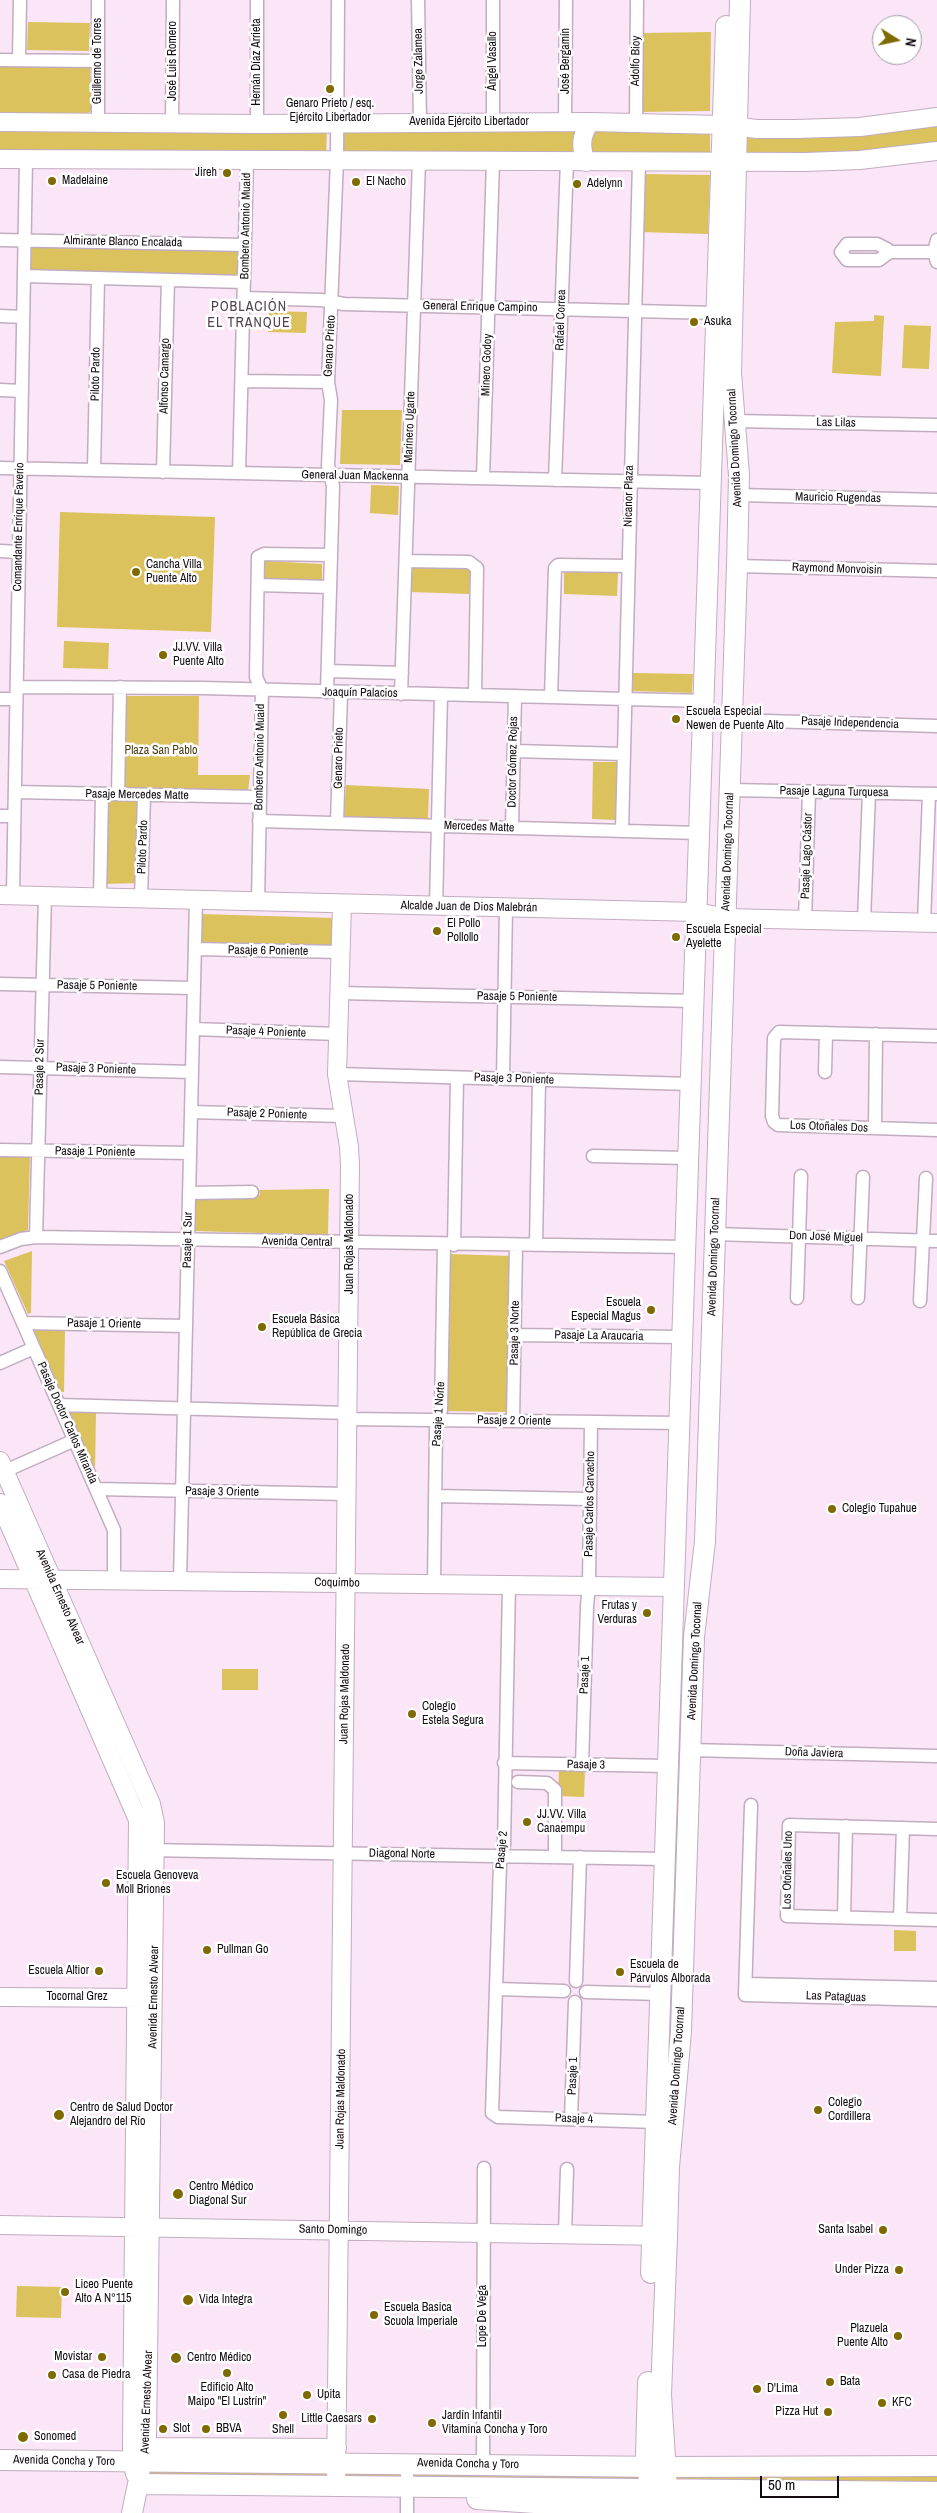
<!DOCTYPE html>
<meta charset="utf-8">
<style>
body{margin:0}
#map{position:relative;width:937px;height:2513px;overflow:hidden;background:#fbe6f8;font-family:"Archivo Narrow",sans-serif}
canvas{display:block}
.north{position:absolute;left:872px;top:15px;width:50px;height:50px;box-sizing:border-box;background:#fff;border:1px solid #a09da0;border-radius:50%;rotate:100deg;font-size:14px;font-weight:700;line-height:20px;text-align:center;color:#120b11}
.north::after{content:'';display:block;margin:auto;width:18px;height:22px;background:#7e6a01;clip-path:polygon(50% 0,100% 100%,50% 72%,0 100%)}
.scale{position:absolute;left:760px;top:2476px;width:79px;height:22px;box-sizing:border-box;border:2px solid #120b11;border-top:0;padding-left:6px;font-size:15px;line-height:18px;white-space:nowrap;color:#120b11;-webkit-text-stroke:4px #fff;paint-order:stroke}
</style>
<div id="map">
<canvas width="937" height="2513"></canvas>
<div class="north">N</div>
<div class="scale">50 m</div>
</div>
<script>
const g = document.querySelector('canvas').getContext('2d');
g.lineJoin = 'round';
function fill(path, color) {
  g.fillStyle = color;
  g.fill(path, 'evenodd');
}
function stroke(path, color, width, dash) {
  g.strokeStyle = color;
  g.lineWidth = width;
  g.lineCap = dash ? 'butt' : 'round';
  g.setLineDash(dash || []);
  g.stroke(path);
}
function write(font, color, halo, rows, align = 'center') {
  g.font = font + ' "Archivo Narrow",sans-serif';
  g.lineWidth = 5;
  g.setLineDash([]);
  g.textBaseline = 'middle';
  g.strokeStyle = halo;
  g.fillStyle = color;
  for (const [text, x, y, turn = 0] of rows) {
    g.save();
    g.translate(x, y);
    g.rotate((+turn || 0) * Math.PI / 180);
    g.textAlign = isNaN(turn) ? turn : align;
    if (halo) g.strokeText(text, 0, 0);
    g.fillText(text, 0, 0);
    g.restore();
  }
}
fill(new Path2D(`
 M28 22 90 23 89 51 27 50Z
 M711 32 710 111 641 112V33Z
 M0 64H86L90 67 92 110 85 116 0 115Z
 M937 125V144L871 153 744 156V139L748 136C811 135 875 137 937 125Z
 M580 126 578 155H344L342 129Z
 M594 126 710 130V156L591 155 589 146Z
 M0 128 327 129 326 156 0 154Z
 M641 174 710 175 708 234 640 232Z
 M30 244 239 248 238 277 33 273 29 268Z
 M269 311 307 312 306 333 268 332Z
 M874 315 884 316 881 376 832 373 835 322 874 321Z
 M904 325 931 326 929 369 902 368Z
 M342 410H402L400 465 340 464Z
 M371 485 399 486 398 515 370 513Z
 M60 512 215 517 211 632 57 627Z
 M264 561 322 564V582L263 580Z
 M412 567 471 568 469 594 410 592Z
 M564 571 618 573 617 596 564 594Z
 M64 641 109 643 108 669 63 668Z
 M633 673 693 674 692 693 633 691Z
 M126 696H199L198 775H250L248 791 141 792 140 883 102 884 103 799H122Z
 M593 762H617L616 820 592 819Z
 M346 785 429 789 428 820 344 817Z
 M200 914 334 918 333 949 199 945Z
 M0 1156 30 1157 28 1230 0 1240Z
 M329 1189 328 1235 193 1231 194 1198 260 1195 259 1190Z
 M32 1251 31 1313 28 1314 4 1261Z
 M449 1254 512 1256 508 1412 444 1411Z
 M32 1328 65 1330 64 1392H61Z
 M63 1410 96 1411 95 1474Z
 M222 1669H258V1690H222Z
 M559 1770 585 1771 584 1797 558 1796Z
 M894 1930 916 1931V1951H894Z
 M17 2286 62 2287 61 2318 16 2317Z
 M151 2469 937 2472V2483L150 2476Z`), '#dbc25c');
const street = new Path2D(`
 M98 0V122
 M257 0V124
 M418 0 420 122
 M0 60 98 61
 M19 60 20 0
 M493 122V0
 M565 122 566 0
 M172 123 173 0
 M636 123 637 0
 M0 240 245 245
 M937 240 934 252 937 262
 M847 244H877L887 249V254L879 260H847L841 252Z
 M888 252H934
 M24 276 244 282
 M244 298 321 300 344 304 716 313
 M0 316 23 317
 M242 381 328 382
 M0 390 22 391
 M735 421 937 425
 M0 468 711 483
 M94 470 98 278
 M163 472 168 280
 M239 473 247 159
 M483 478 493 161
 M555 480 567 161
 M739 495 937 500
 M0 551 19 552
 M406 561 469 562 477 568 475 695
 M737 566 937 571
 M258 585 330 587
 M328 671 402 673
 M17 687 203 688 704 701
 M327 692 333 486 328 465 331 400 328 382 337 159 338 0
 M401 694 419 160
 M551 697 555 568 558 565 628 566
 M0 699H16
 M732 720 937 726
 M514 751 624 754
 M730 790 937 794
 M15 792 260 797
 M118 794 120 687
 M0 816H14
 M259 821 699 833
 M337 823 341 692
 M512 828 515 696
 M622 831 639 162
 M13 895 26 159
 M100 898 102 794
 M141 899 144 795
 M258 902 262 690 256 677 258 557 264 554 331 555
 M436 906 441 695
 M805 920 809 792
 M864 921 869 793
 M924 923 929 794
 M195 949 341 952
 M0 984 194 988
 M340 993 694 1001
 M193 1029 338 1034
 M937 1036 779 1032 774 1038 772 1116 774 1122 778 1125 937 1130
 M0 1067 192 1072
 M825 1072 826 1033
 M337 1074 691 1084
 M503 1079 506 908
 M191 1112 342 1116
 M875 1128 876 1034
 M0 1150 190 1153
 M593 1156 688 1158
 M189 1193 252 1192
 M715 1234 937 1241
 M36 1237 45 896
 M454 1245 457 1078
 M536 1245 539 1080
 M0 1247 21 1239 36 1237 686 1247
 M0 1271 114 1530V1580
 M797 1298 801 1176
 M858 1298 863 1177
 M920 1301 926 1178
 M23 1323 186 1326
 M515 1335 683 1337
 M0 1363 34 1348
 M59 1405 348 1413
 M348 1419 680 1423
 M513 1421 516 1245
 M5 1471 75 1440
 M96 1489 347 1494
 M435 1496 590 1499
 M180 1581 196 900
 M434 1584 436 1428 441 1410 444 1245
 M509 1585 504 1845 500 1864 492 2113 498 2117 656 2122
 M690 1750 937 1756
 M504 1763 668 1766
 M582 1765 587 1606 589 1585 591 1422
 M518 1782 547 1783 555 1790V1857
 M751 1805 745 1995 937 2000
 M937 1829 789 1825 787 1916 937 1920
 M146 1850 665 1859
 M844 1917 846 1826
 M900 1919 903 1828
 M576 1981 580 1857
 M746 1984 937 1988
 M496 1989 564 1991
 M586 1992 661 1994
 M571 2119 575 2002
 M565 2234 567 2169
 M407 2464V2513
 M483 2464 484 2168`);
const secondary = new Path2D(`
 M0 122 257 124 590 122 723 125 757 129H795L860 127 937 117
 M0 159 805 162 860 160 937 151
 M586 162C580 146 581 136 590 122
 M0 895 697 912 726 918 937 923
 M0 1461 151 1804 155 1823 147 2438 138 2484
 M0 1503 138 1820 132 2440V2461L135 2474
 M0 1579 674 1587
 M0 1997 147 1998
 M0 2225 666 2236
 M147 2447 337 2448
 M336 2486 350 1165 349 1147 337 1074 342 904`);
const primary = new Path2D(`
 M651 2273 726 26
 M648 2382 646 2456 652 2504
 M0 2460 665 2467 937 2466
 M477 2499 535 2503 726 2508 937 2511
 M668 2505 661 2395 667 2236 669 2167 681 2031 694 1637 705 1541 737 566 739 475 731 373 740 0
 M132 2513 138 2484 937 2492`);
stroke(street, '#c1adbf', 15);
stroke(secondary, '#c1adbf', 20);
stroke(primary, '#c1adbf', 22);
stroke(street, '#fff', 12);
stroke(secondary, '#fff', 18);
stroke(primary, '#fff', 20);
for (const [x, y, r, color] of [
 [330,89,5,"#7e6a01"],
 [227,173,5,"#7e6a01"],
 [52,181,5,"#7e6a01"],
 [356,182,5,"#7e6a01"],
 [577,184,5,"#7e6a01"],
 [694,322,5,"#7e6a01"],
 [136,572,5,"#7e6a01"],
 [163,655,5,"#7e6a01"],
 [676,719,5,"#7e6a01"],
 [437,931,5,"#7e6a01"],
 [676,937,5,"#7e6a01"],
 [651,1310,5,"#7e6a01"],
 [262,1327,5,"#7e6a01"],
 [832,1509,5,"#7e6a01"],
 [647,1613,5,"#7e6a01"],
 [412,1714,5,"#7e6a01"],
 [527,1822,5,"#7e6a01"],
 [106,1883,5,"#7e6a01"],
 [207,1950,5,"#7e6a01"],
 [99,1971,5,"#7e6a01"],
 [620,1972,5,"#7e6a01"],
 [818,2110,5,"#7e6a01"],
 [59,2115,6,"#7e6a01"],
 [178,2194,6,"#7e6a01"],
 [883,2230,5,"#7e6a01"],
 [899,2270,5,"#7e6a01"],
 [65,2292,5,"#7e6a01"],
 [188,2300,6,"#7e6a01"],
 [374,2315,5,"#7e6a01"],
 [898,2336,5,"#7e6a01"],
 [102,2357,5,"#7e6a01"],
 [176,2358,6,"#7e6a01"],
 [227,2373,5,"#7e6a01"],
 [52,2375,5,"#7e6a01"],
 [830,2382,5,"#7e6a01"],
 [757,2389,5,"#7e6a01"],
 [307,2395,5,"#7e6a01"],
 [882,2403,5,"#7e6a01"],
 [828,2412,5,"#7e6a01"],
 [283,2415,5,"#7e6a01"],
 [372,2419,5,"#7e6a01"],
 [432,2423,5,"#7e6a01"],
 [163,2429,5,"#7e6a01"],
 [206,2429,5,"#7e6a01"],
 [23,2437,6,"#7e6a01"]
]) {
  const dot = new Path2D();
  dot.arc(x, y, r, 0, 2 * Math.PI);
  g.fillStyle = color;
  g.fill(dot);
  stroke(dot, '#fff', 2);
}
write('12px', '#120b11', '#fff', [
 ["Guillermo de Torres",98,61,-90],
 ["José Luis Romero",173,61,-90],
 ["Jorge Zalamea",419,61,-91],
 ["Ángel Vasallo",493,61,-90],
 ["José Bergamín",566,61,-90],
 ["Adolfo Bioy",636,61,-89],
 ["Hernán Díaz Arrieta",257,62,-90],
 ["Avenida Ejército Libertador",469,122],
 ["Bombero Antonio Muaid",246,226,-89],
 ["Almirante Blanco Encalada",123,242,1],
 ["General Enrique Campino",480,307,1],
 ["Rafael Correa",561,320,-88],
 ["Genaro Prieto",330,346,-87],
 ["Minero Godoy",487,365,-88],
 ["Piloto Pardo",96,374,-89],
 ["Alfonso Camargo",165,376,-89],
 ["Las Lilas",836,423,1],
 ["Marinero Ugarte",410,427,-88],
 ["Avenida Domingo Tocornal",735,448,-93],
 ["General Juan Mackenna",355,476,1],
 ["Nicanor Plaza",629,496,-89],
 ["Mauricio Rugendas",838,498,1],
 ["Comandante Enrique Faverio",19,527,-89],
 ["Raymond Monvoisin",837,569,2],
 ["Joaquín Palacios",360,693,1],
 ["Pasaje Independencia",850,723,2],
 ["Bombero Antonio Muaid",260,757,-89],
 ["Genaro Prieto",339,758,-89],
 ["Doctor Gómez Rojas",513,762,-89],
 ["Pasaje Laguna Turquesa",834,792,1],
 ["Pasaje Mercedes Matte",137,795,1],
 ["Mercedes Matte",479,827,2],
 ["Piloto Pardo",143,847,-88],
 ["Avenida Domingo Tocornal",728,852,-88],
 ["Pasaje Lago Cástor",807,856,-88],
 ["Alcalde Juan de Dios Malebrán",469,907,1],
 ["Pasaje 6 Poniente",268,951,1],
 ["Pasaje 5 Poniente",97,986,1],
 ["Pasaje 5 Poniente",517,997,1],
 ["Pasaje 4 Poniente",266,1032,2],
 ["Pasaje 2 Sur",40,1067,-89],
 ["Pasaje 3 Poniente",96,1069,2],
 ["Pasaje 3 Poniente",514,1079,2],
 ["Pasaje 2 Poniente",267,1114,2],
 ["Los Otoñales Dos",829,1127,2],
 ["Pasaje 1 Poniente",95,1152,1],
 ["Don José Miguel",826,1237,2],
 ["Pasaje 1 Sur",188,1240,-89],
 ["Avenida Central",297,1242,1],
 ["Juan Rojas Maldonado",350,1244,-90],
 ["Avenida Domingo Tocornal",714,1257,-88],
 ["Pasaje 1 Oriente",104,1324,1],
 ["Pasaje 3 Norte",515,1333,-89],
 ["Pasaje La Araucaria",599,1336,1],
 ["Pasaje 1 Norte",439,1414,-86],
 ["Pasaje 2 Oriente",514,1421,1],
 ["Pasaje Doctor Carlos Miranda",67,1423,66],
 ["Pasaje 3 Oriente",222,1492,1],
 ["Pasaje Carlos Carvacho",590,1504,-89],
 ["Coquimbo",337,1583,1],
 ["Avenida Ernesto Alvear",60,1597,66],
 ["Avenida Domingo Tocornal",695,1661,-87],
 ["Pasaje 1",585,1675,-88],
 ["Juan Rojas Maldonado",345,1694,-89],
 ["Doña Javiera",814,1753,2],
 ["Pasaje 3",586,1765,1],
 ["Pasaje 2",502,1850,-85],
 ["Diagonal Norte",402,1854,1],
 ["Los Otoñales Uno",788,1870,-89],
 ["Tocornal Grez",77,1997],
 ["Avenida Ernesto Alvear",154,1997,-89],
 ["Las Pataguas",836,1997,2],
 ["Avenida Domingo Tocornal",677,2066,-86],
 ["Pasaje 1",573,2076,-88],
 ["Juan Rojas Maldonado",341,2099,-89],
 ["Pasaje 4",574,2119,2],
 ["Santo Domingo",333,2230,1],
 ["Lope De Vega",483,2316,-90],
 ["Avenida Ernesto Alvear",147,2402,-88],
 ["Avenida Concha y Toro",64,2461,1],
 ["Avenida Concha y Toro",468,2464,1]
]);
write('12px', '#120b11', '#fff', [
 ["Genaro Prieto / esq.",330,104,"center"],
 ["Ejército Libertador",330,118,"center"],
 ["Jireh",217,173,"right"],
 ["Madelaine",62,181],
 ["El Nacho",366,182],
 ["Adelynn",587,184],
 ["Asuka",704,322],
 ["Cancha Villa",146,565],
 ["Puente Alto",146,579],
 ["JJ.VV. Villa",173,648],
 ["Puente Alto",173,662],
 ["Escuela Especial",686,712],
 ["Newen de Puente Alto",686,726],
 ["El Pollo",447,924],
 ["Pollollo",447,938],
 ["Escuela Especial",686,930],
 ["Ayelette",686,944],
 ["Escuela",641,1303,"right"],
 ["Especial Magus",641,1317,"right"],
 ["Escuela Básica",272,1320],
 ["República de Grecia",272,1334],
 ["Colegio Tupahue",842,1509],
 ["Frutas y",637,1606,"right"],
 ["Verduras",637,1620,"right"],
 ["Colegio",422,1707],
 ["Estela Segura",422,1721],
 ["JJ.VV. Villa",537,1815],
 ["Canaempu",537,1829],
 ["Escuela Genoveva",116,1876],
 ["Moll Briones",116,1890],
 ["Pullman Go",217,1950],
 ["Escuela de",630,1965],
 ["Párvulos Alborada",630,1979],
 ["Escuela Altior",89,1971,"right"],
 ["Colegio",828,2103],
 ["Cordillera",828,2117],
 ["Centro de Salud Doctor",70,2108],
 ["Alejandro del Río",70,2122],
 ["Centro Médico",189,2187],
 ["Diagonal Sur",189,2201],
 ["Santa Isabel",873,2230,"right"],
 ["Under Pizza",889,2270,"right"],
 ["Liceo Puente",75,2285],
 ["Alto A N°115",75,2299],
 ["Vida Integra",199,2300],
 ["Escuela Basica",384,2308],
 ["Scuola Imperiale",384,2322],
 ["Plazuela",888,2329,"right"],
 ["Puente Alto",888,2343,"right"],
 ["Movistar",92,2357,"right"],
 ["Centro Médico",187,2358],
 ["Casa de Piedra",62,2375],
 ["Bata",840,2382],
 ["Edificio Alto",227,2388,"center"],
 ["Maipo \"El Lustrín\"",227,2402,"center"],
 ["D'Lima",767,2389],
 ["Upita",317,2395],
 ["KFC",892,2403],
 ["Pizza Hut",818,2412,"right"],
 ["Jardín Infantil",442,2416],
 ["Vitamina Concha y Toro",442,2430],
 ["Little Caesars",362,2419,"right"],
 ["Slot",173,2429],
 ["BBVA",216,2429],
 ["Shell",283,2430,"center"],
 ["Sonomed",34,2437]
], 'left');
write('12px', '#4a4014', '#fff', [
 ["Plaza San Pablo",161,751]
]);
g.letterSpacing = '1px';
write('14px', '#524150', '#fff', [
 ["POBLACIÓN",249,307],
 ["EL TRANQUE",249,323]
]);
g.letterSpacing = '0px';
</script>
